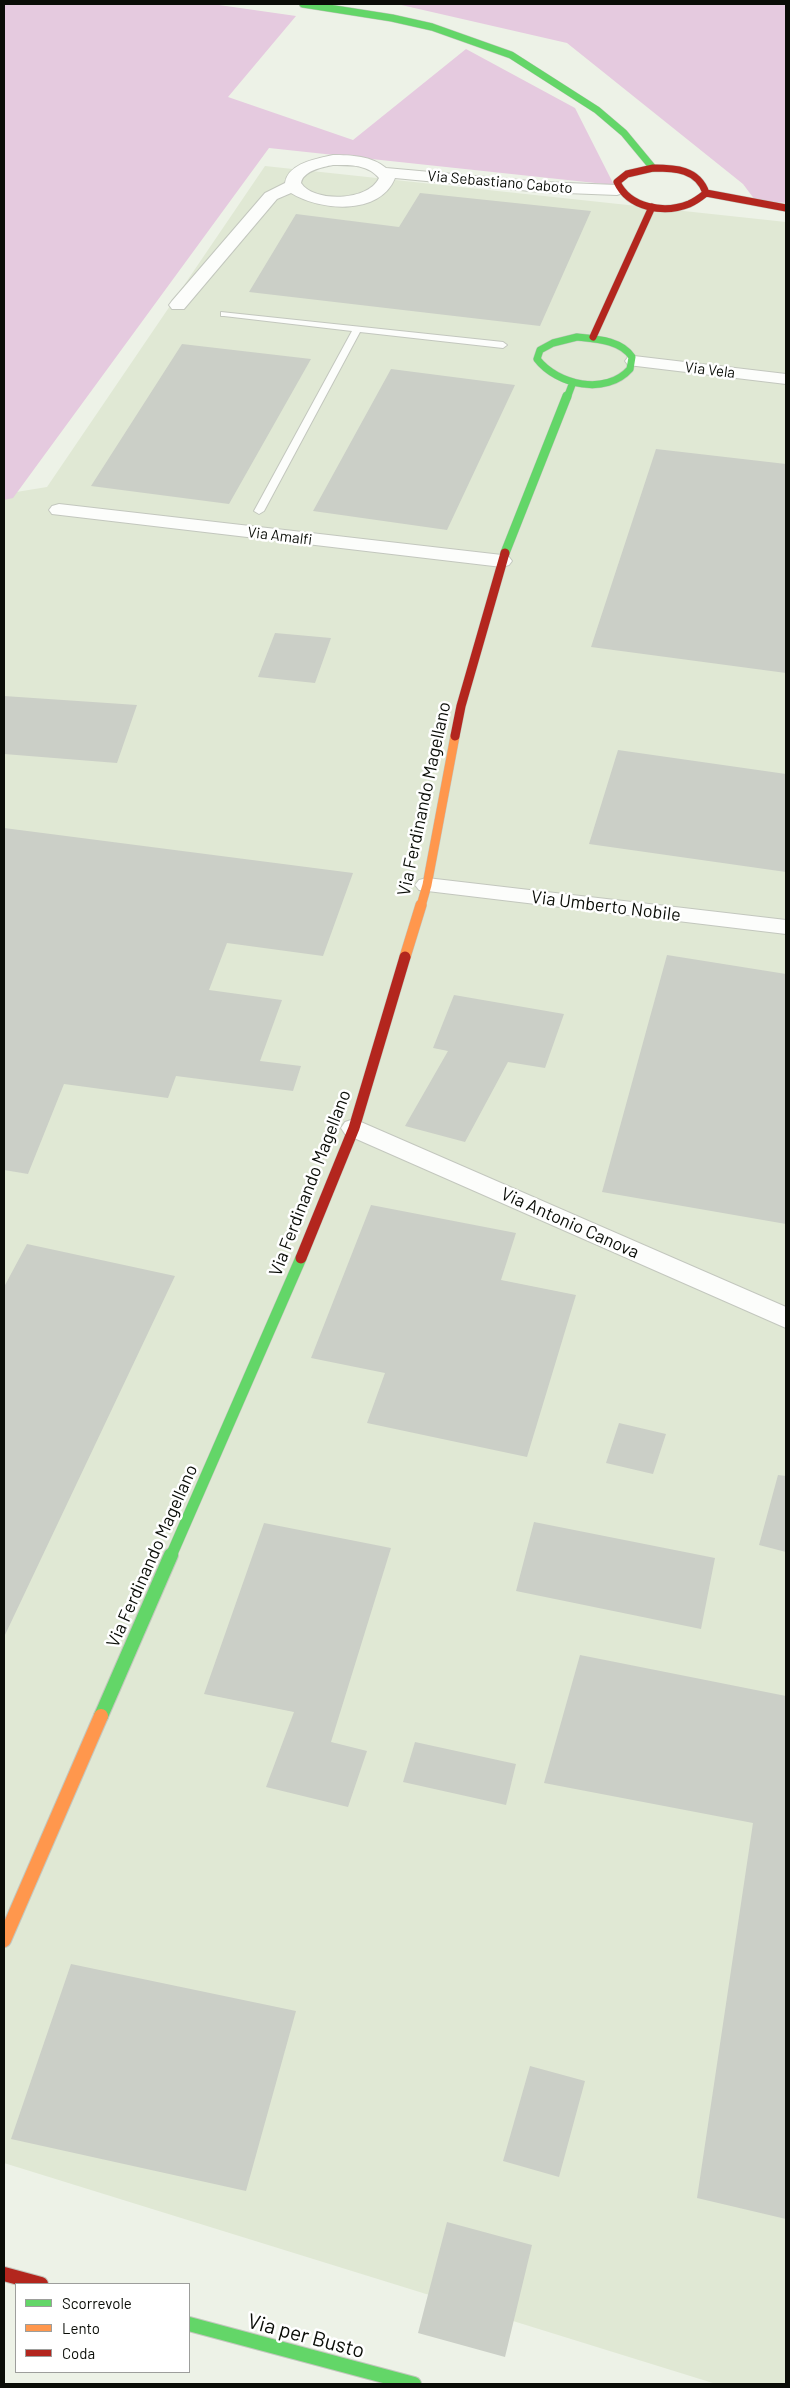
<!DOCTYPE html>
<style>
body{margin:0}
#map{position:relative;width:790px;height:2388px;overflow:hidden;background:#edf2e7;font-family:Barlow,sans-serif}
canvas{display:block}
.frame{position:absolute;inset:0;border:5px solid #0a0d07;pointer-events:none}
.legend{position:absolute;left:15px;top:2283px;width:175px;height:90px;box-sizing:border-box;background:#fff;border:1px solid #9d9e9c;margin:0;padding:6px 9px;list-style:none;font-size:15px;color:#0a0d07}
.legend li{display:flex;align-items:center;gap:10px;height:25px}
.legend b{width:25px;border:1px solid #9d9e9c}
</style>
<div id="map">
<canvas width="790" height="2388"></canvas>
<div class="frame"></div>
<ul class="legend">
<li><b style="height:6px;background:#63d668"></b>Scorrevole</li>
<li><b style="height:6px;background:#ff974d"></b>Lento</li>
<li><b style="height:6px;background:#b3261e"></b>Coda</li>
</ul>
</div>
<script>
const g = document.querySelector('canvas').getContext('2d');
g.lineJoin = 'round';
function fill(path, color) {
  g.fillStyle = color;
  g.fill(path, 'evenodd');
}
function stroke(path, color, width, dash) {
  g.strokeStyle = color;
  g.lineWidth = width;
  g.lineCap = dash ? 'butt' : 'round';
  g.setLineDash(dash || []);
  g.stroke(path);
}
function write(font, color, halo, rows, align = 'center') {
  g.font = font + ' Barlow,sans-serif';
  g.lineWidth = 5;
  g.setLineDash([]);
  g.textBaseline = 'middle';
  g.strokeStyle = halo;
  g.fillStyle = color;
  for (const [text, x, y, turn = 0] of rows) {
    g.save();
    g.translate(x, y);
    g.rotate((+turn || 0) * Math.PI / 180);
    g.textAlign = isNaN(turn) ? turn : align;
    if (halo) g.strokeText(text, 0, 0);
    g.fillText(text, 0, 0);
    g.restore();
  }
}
fill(new Path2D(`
 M265 166 786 222V2384H716L4 2163V494L47 487Z`), '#e0e8d4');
fill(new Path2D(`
 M4 4H212L296 16 228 97 353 140 466 49 575 108 614 185 269 148 13 498 4 500Z
 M397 4H786V203L755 200 743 184 567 43Z`), '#e5cadf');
fill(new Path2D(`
 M420 193 591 211 540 326 249 292 296 214 399 227Z
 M182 344 311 359 229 504 91 486Z
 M391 369 515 385 447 530 313 511Z
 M656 449 786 464V673L591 647Z
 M275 633 331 638 315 683 258 677Z
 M4 696 137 705 117 763 4 754Z
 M618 750 786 774V872L589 844Z
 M4 828 353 873 323 956 227 943 209 990 282 1000 260 1061 301 1066 293 1091 176 1076 168 1098 64 1084 28 1174 4 1170Z
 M667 955 786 974V1224L602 1192Z
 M454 995 564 1014 545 1068 508 1062 465 1142 405 1126 448 1051 433 1048Z
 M371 1205 516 1233 501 1280 576 1295 527 1457 367 1423 385 1373 311 1358Z
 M27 1244 175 1276 4 1637V1287Z
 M619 1423 666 1434 653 1474 606 1463Z
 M778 1475 786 1476V1552L759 1545Z
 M534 1522 715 1558 701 1629 516 1591Z
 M264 1523 391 1548 331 1742 367 1751 348 1807 266 1787 294 1712 204 1694Z
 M580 1655 786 1696V2219L697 2198 753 1823 544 1783Z
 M415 1742 516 1764 506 1805 403 1782Z
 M71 1964 296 2011 246 2191 11 2139Z
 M530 2066 585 2081 559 2177 503 2161Z
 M447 2222 532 2245 505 2357 418 2333Z`), '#cbcfc7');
const lane = new Path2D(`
 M221 312 503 342 507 345 503 348 360 332 264 511 259 514 254 511 352 331 224 316H221Z`);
const street = new Path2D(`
 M333 155C351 155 372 156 386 168L541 182 617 185 623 187 625 190 623 193 617 195 541 192 395 178C380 216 320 211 291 193L277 199 184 309H172L169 305 172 301 265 193 285 183C288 163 316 159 333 155ZM333 165C350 165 367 164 379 178 369 201 314 203 301 183 303 171 322 167 333 165Z
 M634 356 786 374V384L628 365 625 361 628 357Z
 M59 504 502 555 509 557 512 561 509 565 502 567 52 514 49 510 52 506Z
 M427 878 786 920V934L419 890 415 885 419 880Z
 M354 1119 786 1307V1328L345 1134 341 1128 345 1122Z`);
const fastFar3 = new Path2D(`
 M303 4 392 18 432 27 511 55 597 110 624 133 653 168
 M577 337C596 339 621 340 632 357L630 369C606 396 557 385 537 359L540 350 553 343Z
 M567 398 573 382`);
const fastFar2 = new Path2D(`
 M505 553 567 396`);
const fastFar1 = new Path2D(`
 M171 1556 301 1258`);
const fast = new Path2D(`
 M101 1716 171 1555
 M189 2324 414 2384`);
const slowFar2 = new Path2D(`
 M421 906 427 885 455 736`);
const slowFar1 = new Path2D(`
 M405 957 421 905`);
const slow = new Path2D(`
 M4 1940 101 1716`);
const jamFar3 = new Path2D(`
 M653 168C675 168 698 169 706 193 701 197 696 201 689 204 664 214 629 208 617 182L627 174Z
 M706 193 786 208
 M593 337 652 207`);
const jamFar2 = new Path2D(`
 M455 736 461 706 505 553`);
const jamFar1 = new Path2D(`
 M301 1258 354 1128 405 957`);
const jam = new Path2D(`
 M4 2274 41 2284`);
stroke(lane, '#c3c7be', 2);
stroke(street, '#c3c7be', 2);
stroke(fastFar3, '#c3c7be', 8);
stroke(fastFar2, '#c3c7be', 10);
stroke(fastFar1, '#c3c7be', 12);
stroke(fast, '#c3c7be', 16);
stroke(slowFar2, '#c3c7be', 10);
stroke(slowFar1, '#c3c7be', 12);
stroke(slow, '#c3c7be', 16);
stroke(jamFar3, '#c3c7be', 8);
stroke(jamFar2, '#c3c7be', 10);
stroke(jamFar1, '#c3c7be', 12);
stroke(jam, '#c3c7be', 16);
fill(lane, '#fcfdfb');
fill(street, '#fcfdfb');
stroke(fastFar3, '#63d668', 7);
stroke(fastFar2, '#63d668', 9);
stroke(fastFar1, '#63d668', 11);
stroke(fast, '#63d668', 14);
stroke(slowFar2, '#ff974d', 9);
stroke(slowFar1, '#ff974d', 11);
stroke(slow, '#ff974d', 14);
stroke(jamFar3, '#b3261e', 7);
stroke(jamFar2, '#b3261e', 9);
stroke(jamFar1, '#b3261e', 11);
stroke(jam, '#b3261e', 14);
write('15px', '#0a0d07', '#fff', [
 ["Via Sebastiano Caboto",500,182,5],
 ["Via Vela",710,370,7],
 ["Via Amalfi",280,536,7]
]);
write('18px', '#0a0d07', '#fff', [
 ["Via Ferdinando Magellano",424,799,-78],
 ["Via Umberto Nobile",606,906,7],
 ["Via Ferdinando Magellano",310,1183,-69],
 ["Via Antonio Canova",570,1223,24],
 ["Via Ferdinando Magellano",152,1556,-66]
]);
write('21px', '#0a0d07', '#fff', [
 ["Via per Busto",306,2336,15]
]);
</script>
